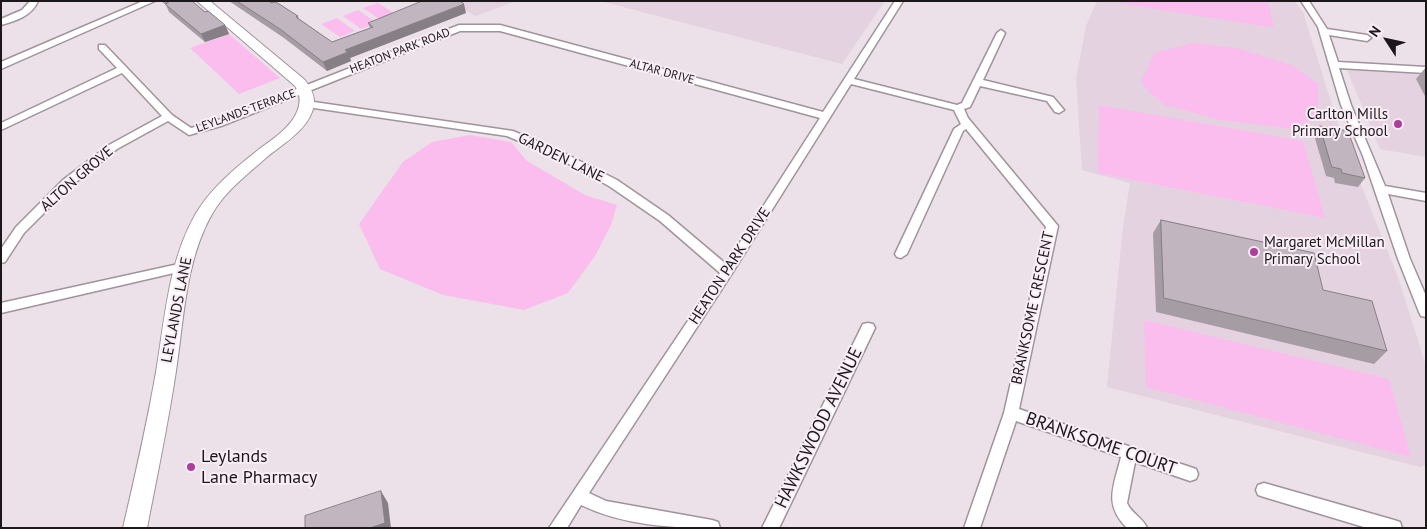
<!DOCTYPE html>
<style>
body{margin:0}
#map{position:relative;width:1427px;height:529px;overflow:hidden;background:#ece0e9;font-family:"PT Sans",sans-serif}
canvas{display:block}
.frame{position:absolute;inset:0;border:2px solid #1b171a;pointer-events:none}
.north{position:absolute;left:1362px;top:15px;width:50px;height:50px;-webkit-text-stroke:4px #f9edf6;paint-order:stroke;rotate:305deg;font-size:14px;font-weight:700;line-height:20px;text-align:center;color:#1b171a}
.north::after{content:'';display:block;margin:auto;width:18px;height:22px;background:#1b171a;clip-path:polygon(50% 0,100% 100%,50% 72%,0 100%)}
</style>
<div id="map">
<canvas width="1427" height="529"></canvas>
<div class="frame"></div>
<div class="north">N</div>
</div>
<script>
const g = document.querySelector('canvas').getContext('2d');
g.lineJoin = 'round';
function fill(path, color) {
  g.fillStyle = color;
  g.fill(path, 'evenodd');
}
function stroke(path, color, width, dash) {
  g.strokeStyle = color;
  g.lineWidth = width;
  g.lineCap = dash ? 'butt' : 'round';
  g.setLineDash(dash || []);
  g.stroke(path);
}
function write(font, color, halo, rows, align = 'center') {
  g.font = font + ' "PT Sans",sans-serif';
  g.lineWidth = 4;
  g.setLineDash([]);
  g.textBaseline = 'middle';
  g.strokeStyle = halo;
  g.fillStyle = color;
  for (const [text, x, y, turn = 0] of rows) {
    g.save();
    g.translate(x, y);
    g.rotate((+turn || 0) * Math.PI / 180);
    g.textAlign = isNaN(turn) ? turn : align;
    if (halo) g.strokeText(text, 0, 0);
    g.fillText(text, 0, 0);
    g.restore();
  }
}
fill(new Path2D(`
 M451 1H517L475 16Z
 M600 1H885L842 64Z
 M1097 1H1294L1303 12 1343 140 1398 277 1426 366V465L1420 467 1107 387 1123 227 1130 183 1082 170 1076 79 1086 26Z
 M1347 70 1426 74V157L1380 149Z`), '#e4d2e0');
fill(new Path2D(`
 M1119 1H1268L1274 28 1119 3Z
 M378 3 397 15 382 21 363 8Z
 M358 10 377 23 361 29 343 16Z
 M337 18 355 31 340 37 321 24Z
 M229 34 280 78 239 94 190 48Z
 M1192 43 1237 48 1294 66 1318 84V114L1295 129 1220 120 1165 105 1148 91 1141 81 1155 53Z
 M1099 105 1303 141 1325 218 1098 173Z
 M470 135 511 142 527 161 585 195 617 205 611 225 595 256 568 293 524 310 443 295 380 269 359 224 403 162 432 142Z
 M1144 320 1389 379 1411 457 1146 387Z`), '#fbbdee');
const street = new Path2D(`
 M30 1H38C32 16 15 21 1 25V19L22 10Z
 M143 1H155L1 69V62Z
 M895 1H903L854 79 957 105 962 103 997 33 1001 30 1005 33 983 80 1053 97 1064 110 1059 113 1055 112 1047 101 980 86 970 107 964 109 968 118 1058 226 1019 409 1196 469 1198 474 1196 479 1190 481 1135 462 1127 503C1131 513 1143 518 1147 528H1127C1103 504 1114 486 1121 457L1016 421 980 528H964L1004 413 1046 227 966 129 963 131 907 254 901 258 897 257 895 254 954 129 961 124 954 110 851 84 731 275 589 493 606 501 712 520 718 522 720 528C673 528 625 526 581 505L567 528H549L720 273 660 221 609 186 554 156 507 136 307 107 302 104 307 101 513 131 562 152 617 180 668 215 726 264 820 118 500 31H460L221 126 189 135 168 121 117 149 71 186 24 233 5 262 1 263V249L16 227 63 180 109 145 162 116 122 73 1 130V123L117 68 99 49V45H105L172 115 191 128 213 122 459 25H500L823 112Z
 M1301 1H1309L1327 29 1367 35 1371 38 1367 41 1329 35 1338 62 1426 67V73L1339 68 1351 105 1385 186 1426 193V201L1388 194 1410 259 1426 296V317L1421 316 1419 312 1398 259 1363 156 1341 105 1318 27Z
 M183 263 187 264 189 267 187 270 1 313V303Z
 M868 323 873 324 875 328 779 528H762L861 328 863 324Z
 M1264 483 1394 520 1400 522 1402 528H1367L1264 497 1258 495 1256 490 1258 485Z`);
const secondary = new Path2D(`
 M197 1H210L305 80C310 87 315 95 314 104 311 128 284 143 267 157 248 174 225 191 212 214 185 262 184 319 176 371 168 424 157 476 147 528H123C135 476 147 424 156 372 165 319 168 263 195 215 210 189 234 169 258 150 271 140 288 130 296 114 301 104 301 95 295 86Z`);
stroke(street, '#9f949c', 3);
stroke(secondary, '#9f949c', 2);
fill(street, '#fff');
fill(secondary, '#fff');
fill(new Path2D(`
 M161 1H192L205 12 225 25 229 34 205 42 169 12 166 5Z
 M229 1H269L298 16 299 19 332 42 370 28 368 23 466 13 350 58 351 61 327 71 284 38Z
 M1426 67V98L1416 79Z
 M1320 126 1365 178 1358 187 1335 183 1334 178 1326 176 1314 135Z
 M1161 220 1323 290 1387 351 1374 364 1156 312 1153 233Z`), '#a69da4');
fill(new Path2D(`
 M464 4 466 13 350 58 351 61 327 71 323 62 345 50Z
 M225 25 229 34 205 42 201 34Z
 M381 491 388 503 391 528H370Z`), '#877f86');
const building = new Path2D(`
 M166 1H192L205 12 208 11 225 25 201 34 165 4 168 3Z
 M237 1H269L271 3 276 2 298 16 296 17 332 42 373 27 368 23 422 1H460L464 4 345 50 348 52 323 62 280 29Z
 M1320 126 1348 131 1365 178 1342 173 1341 169 1332 167Z
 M1161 220 1314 253 1323 290 1372 301 1387 351 1164 298Z
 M381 491 385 523 370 528H305V516Z`);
fill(building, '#c1b6bf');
stroke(building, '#877f86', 1);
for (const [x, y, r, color] of [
 [1398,124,5,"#ad3e9c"],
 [1254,252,5,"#ad3e9c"],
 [191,467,5,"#ad3e9c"]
]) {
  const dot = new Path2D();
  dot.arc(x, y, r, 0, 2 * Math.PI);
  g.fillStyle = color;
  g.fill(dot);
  stroke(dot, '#f9edf6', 2);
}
write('12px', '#1b171a', '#f9edf6', [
 ["HEATON PARK ROAD",400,51,-21],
 ["ALTAR DRIVE",662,72,15],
 ["LEYLANDS TERRACE",246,111,-20]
]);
write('15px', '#1b171a', '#f9edf6', [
 ["Carlton Mills",1388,115],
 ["Primary School",1388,132],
 ["Margaret McMillan",1264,243,"left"],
 ["Primary School",1264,260,"left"]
], 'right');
write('15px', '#1b171a', '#f9edf6', [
 ["GARDEN LANE",561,158,26],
 ["ALTON GROVE",77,179,-41],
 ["HEATON PARK DRIVE",730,266,-57],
 ["BRANKSOME CRESCENT",1033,308,-78],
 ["LEYLANDS LANE",177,310,-79]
]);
write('18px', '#1b171a', '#f9edf6', [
 ["HAWKSWOOD AVENUE",819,428,-64],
 ["BRANKSOME COURT",1101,444,19]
]);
write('18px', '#1b171a', '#f9edf6', [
 ["Leylands",201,457],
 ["Lane Pharmacy",201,478]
], 'left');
</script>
